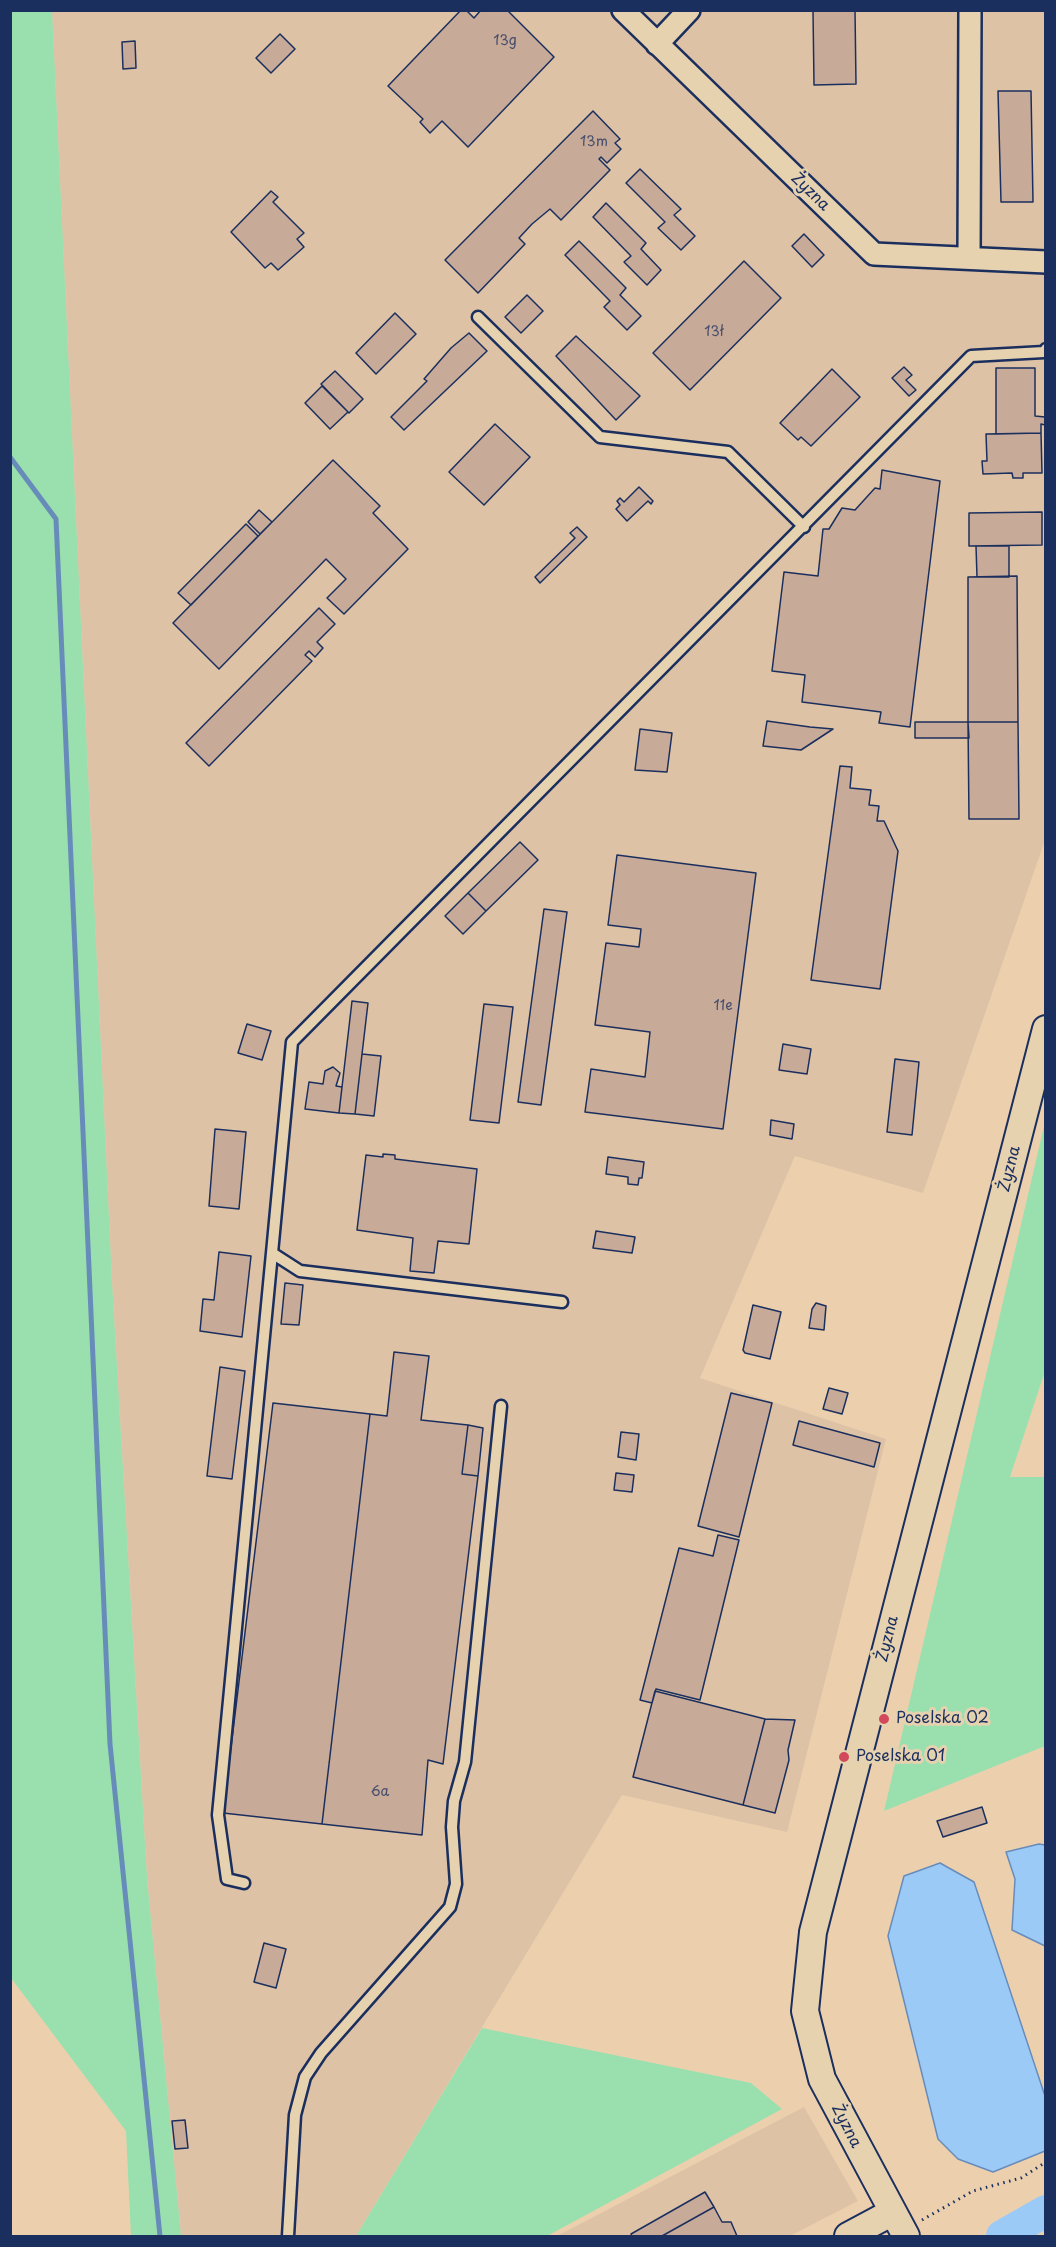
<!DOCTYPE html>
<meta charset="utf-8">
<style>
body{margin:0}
#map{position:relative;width:1056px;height:2247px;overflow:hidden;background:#ecd0ae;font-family:"Playpen Sans",sans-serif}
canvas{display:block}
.frame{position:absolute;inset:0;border:12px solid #1b2f5e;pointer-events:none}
</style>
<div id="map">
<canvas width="1056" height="2247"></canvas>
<div class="frame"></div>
</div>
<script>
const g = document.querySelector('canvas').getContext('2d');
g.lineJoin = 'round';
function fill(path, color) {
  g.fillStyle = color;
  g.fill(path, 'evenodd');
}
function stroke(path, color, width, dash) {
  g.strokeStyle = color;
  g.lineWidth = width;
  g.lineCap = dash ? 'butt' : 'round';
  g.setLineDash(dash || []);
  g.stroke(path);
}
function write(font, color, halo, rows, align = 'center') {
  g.font = font + ' "Playpen Sans",sans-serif';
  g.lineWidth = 6;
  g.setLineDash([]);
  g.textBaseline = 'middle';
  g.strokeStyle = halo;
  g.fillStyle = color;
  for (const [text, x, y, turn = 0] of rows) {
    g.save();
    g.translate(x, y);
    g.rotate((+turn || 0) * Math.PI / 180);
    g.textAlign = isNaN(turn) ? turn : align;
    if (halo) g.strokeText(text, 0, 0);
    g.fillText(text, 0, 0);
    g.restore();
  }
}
fill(new Path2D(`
 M52 11H1045V840L923 1193 795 1156 700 1378 886 1439 787 1832 622 1795 356 2236H181L147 1878 112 1282Z
 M804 2107 858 2201 790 2236H557Z`), '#ddc2a6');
fill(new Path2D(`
 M52 10 112 1282 147 1878 181 2236H131L126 2131 11 1978 10 11Z
 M1045 1122V1371L1010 1477H1045V1746L884 1811Z
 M482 2028 751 2083 782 2109 547 2236H356Z`), '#99e0ae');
const water = new Path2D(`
 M1039 1844 1045 1845V1946L1012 1930 1015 1879 1006 1852Z
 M940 1863 974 1882 1045 2096V2151L993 2172 958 2159 938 2139 888 1936 904 1876Z`);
fill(water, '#9ccaf7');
stroke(water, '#688cba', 1.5);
stroke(new Path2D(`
 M10 457 56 519 110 1744 160 2236`), '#688cba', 5);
stroke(new Path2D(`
 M1002 2236 1046 2211`), '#9ccaf7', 32);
const building = new Path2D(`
 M461 10H466L474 18 481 10H507L554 57 468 147 442 121 430 133 420 122 423 119 388 86Z
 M813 10H855L856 84 814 85Z
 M280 34 295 49 271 73 256 58Z
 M135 41 136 68 123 69 122 42Z
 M998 91H1031L1033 202H1001Z
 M593 111 620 139 615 143 621 149 607 163 601 157 599 159 610 170 561 220 550 209 532 224 519 238 525 244 478 293 445 260Z
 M640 169 681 209 674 215 695 236 681 250 658 228 665 222 626 183Z
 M271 191 278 197 273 202 304 233 297 239 304 247 278 270 271 263 265 268 231 232Z
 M606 203 646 243 641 249 661 270 647 285 624 262 631 256 593 217Z
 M804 234 824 255 812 267 792 246Z
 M579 241 626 288 620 295 641 316 627 330 604 307 610 301 565 255Z
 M744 261 781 298 690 390 653 353Z
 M527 295 543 311 521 333 505 317Z
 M395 313 416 334 376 374 356 353Z
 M469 333 487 351 404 430 391 417 427 381 424 379 451 348Z
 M576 336 640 396 616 420 556 356Z
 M904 367 912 375 906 380 916 390 909 396 892 378Z
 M996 368H1035V416L1045 417V425L1041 424V433L996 434Z
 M832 369 860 397 811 446 801 437 798 440 780 423Z
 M335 371 363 399 349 413 321 384Z
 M322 386 348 412 330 429 305 403Z
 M495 424 530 457 484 505 449 472Z
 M1041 433 1042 473H1023V478H1013L1012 473 983 474 982 461H987L986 434Z
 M333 460 380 506 373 513 408 549 344 614 327 598 346 579 326 559 219 669 173 623Z
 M882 470 940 481 910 727 879 723 881 712 802 702 805 675 772 671 784 572 818 576 823 529H829L842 508 855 510 875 488 880 489Z
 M639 487 653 501 651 504 648 501 627 521 616 509 620 505 617 501 620 498 624 502Z
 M259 510 272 522 260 534 248 522Z
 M1042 512V545L969 546V513Z
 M246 524 258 536 191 605 178 593Z
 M577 527 587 537 540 583 535 577 575 538 570 533Z
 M976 546H1009V577H977Z
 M1017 576 1018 722H968V577Z
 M319 608 335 624 317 642 323 648 315 657 309 651 305 655 312 661 209 766 186 743Z
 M767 721 810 727 833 729 801 750 763 746Z
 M915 722H968L969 738H915Z
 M968 722H1018L1019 819H969Z
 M640 729 672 733 667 772 635 770Z
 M840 766 852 767 850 788 871 790 869 805 879 806 877 821H884L898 851 880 989 811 980Z
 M520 842 538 860 486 911 468 893Z
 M617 855 756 873 723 1129 585 1112 591 1069 645 1077 650 1032 595 1025 606 943 639 947 641 929 608 925Z
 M468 893 486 911 463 934 445 916Z
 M544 909 567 912 541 1105 518 1102Z
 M352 1001 368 1003 355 1114 339 1113Z
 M484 1004 513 1007 499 1123 470 1120Z
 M247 1024 271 1031 262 1060 238 1053Z
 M783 1044 811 1049 807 1074 779 1070Z
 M362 1054 381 1056 374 1116 355 1114Z
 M895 1059 919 1062 912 1135 887 1132Z
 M333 1067 340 1073 336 1086 342 1087 339 1113 305 1109 309 1082 323 1084 325 1071Z
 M771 1120 794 1124 792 1139 770 1135Z
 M215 1129 246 1132 239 1209 209 1206Z
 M383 1154 395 1155V1159L477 1169 469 1244 438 1241 434 1273 410 1271 413 1238 357 1230 366 1155 383 1157Z
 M608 1157 644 1162 642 1178H639L638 1185 628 1184V1177L606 1174Z
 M596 1231 635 1237 632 1253 593 1248Z
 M219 1252 251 1256 242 1337 200 1331 203 1299 214 1300Z
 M285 1283 303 1285 299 1325 281 1324Z
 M816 1303 826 1306 824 1330 809 1328 812 1309Z
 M753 1305 781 1312 770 1359 745 1353 743 1350Z
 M394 1352 429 1356 421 1420 468 1425 462 1474 478 1476 443 1764 428 1760 422 1835 322 1824 370 1414 387 1416Z
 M220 1367 245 1371 232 1479 207 1476Z
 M829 1388 848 1393 842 1414 823 1409Z
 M731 1393 772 1403 739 1537 698 1526Z
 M273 1403 370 1414 322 1824 223 1813Z
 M799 1421 880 1443 874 1467 793 1445Z
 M468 1425 483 1428 478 1476 462 1474Z
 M621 1432 639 1434 636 1460 618 1457Z
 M616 1473 634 1475 632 1492 614 1490Z
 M718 1535 739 1540 700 1700 656 1689 652 1703 640 1700 679 1548 713 1556Z
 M655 1691 765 1719 743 1805 633 1777Z
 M765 1719 795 1720 788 1750 789 1760 775 1813 743 1805Z
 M982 1807 987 1823 943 1837 937 1821Z
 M264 1943 286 1949 276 1988 254 1982Z
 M185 2120 188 2148 175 2149 172 2121Z
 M705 2192 714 2207 662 2236H632L631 2234Z
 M714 2207 722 2222H731L737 2236H662Z`);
fill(building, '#c8aa98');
stroke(building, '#1b2f5e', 1.5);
const service = new Path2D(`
 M478 317 600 437 728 452 804 527
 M562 1302 300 1271 272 1253 292 1042 971 356 1044 352 1046 349
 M244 1883 227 1879 218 1815 272 1253
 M288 2236 295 2115 305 2077 321 2053 450 1907 456 1884 452 1827 454 1801 465 1762 501 1406`);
const minor = new Path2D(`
 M623 10 874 254 1046 262
 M657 44 689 10
 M969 258 970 10`);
const tertiary = new Path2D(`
 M848 2236 891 2213
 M906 2236 822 2079 805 2011 813 1932 1046 1029`);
stroke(service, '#1b2f5e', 15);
stroke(minor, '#1b2f5e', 26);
stroke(tertiary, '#1b2f5e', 30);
stroke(new Path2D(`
 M922 2220 973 2191 1021 2178 1046 2162`), '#1b2f5e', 3, [1.5, 4.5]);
stroke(service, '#e7d2b0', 10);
stroke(minor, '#e7d2b0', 21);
stroke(tertiary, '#e7d2b0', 26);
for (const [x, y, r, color] of [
 [884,1719,6,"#d1495b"],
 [844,1757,6,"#d1495b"]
]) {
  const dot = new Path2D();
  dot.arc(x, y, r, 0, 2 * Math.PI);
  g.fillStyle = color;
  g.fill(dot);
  stroke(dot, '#e7d2b0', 2);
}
write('14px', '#464e6c', null, [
 ["13g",505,41],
 ["13m",594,142],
 ["13ł",714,332],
 ["11e",723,1006],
 ["6a",380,1792]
]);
write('16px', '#1b2f5e', '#e7d2b0', [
 ["Żyzna",810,192,44],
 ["Żyzna",1010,1169,-76],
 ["Żyzna",888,1639,-76],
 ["Żyzna",846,2126,63]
]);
write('16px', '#1b2f5e', '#e7d2b0', [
 ["Poselska 02",896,1719],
 ["Poselska 01",856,1757]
], 'left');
</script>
